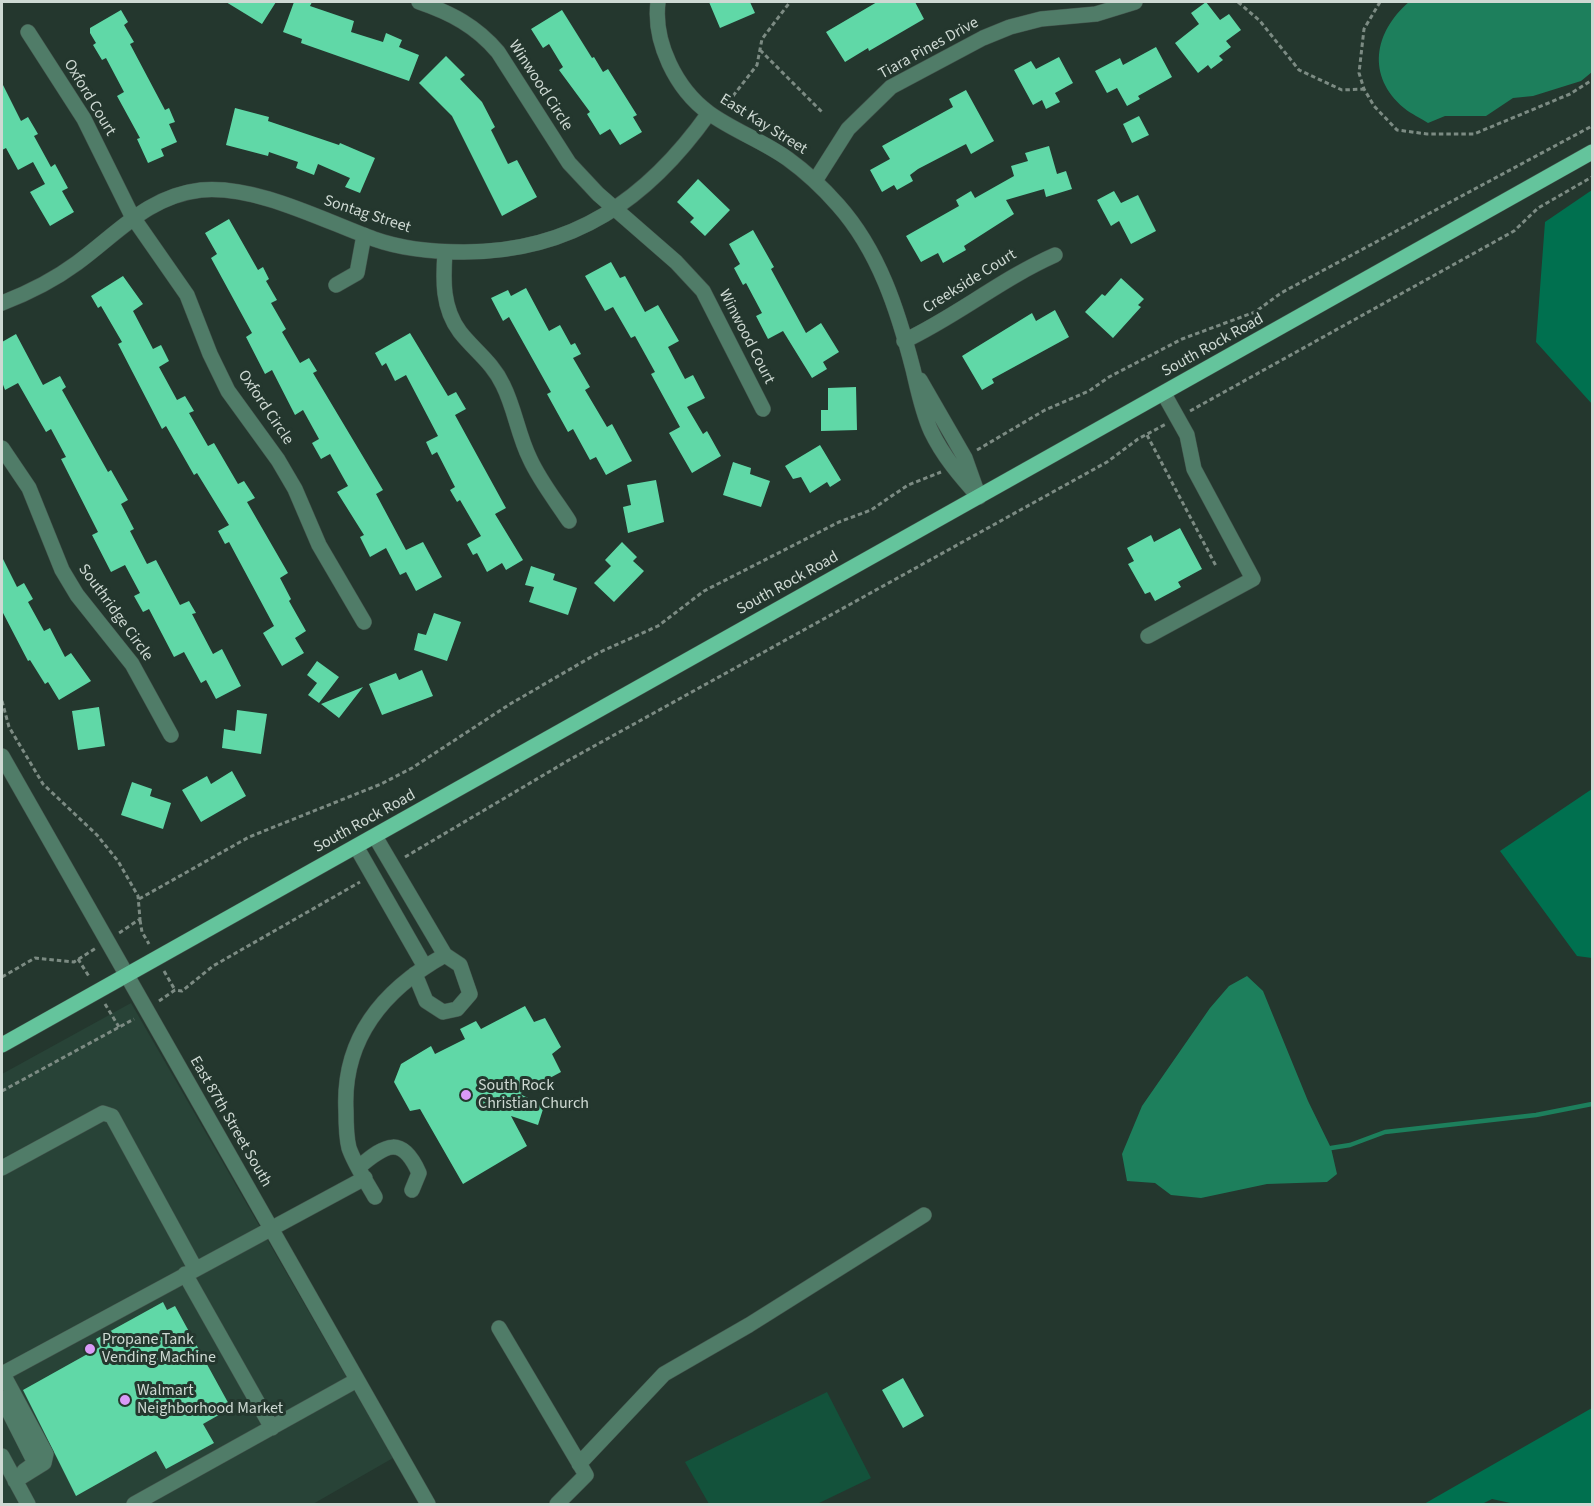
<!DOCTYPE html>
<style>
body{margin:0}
#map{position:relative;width:1594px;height:1506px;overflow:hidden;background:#24372e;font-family:"Source Sans 3",sans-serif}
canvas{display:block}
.frame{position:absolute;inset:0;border:3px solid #ced9d3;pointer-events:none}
</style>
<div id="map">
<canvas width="1594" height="1506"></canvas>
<div class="frame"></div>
</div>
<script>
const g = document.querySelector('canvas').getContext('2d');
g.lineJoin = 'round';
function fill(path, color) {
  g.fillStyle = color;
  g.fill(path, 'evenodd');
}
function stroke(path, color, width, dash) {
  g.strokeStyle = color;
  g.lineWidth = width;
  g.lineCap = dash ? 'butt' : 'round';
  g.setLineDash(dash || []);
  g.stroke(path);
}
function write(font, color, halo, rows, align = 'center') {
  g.font = font + ' "Source Sans 3",sans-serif';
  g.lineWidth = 6;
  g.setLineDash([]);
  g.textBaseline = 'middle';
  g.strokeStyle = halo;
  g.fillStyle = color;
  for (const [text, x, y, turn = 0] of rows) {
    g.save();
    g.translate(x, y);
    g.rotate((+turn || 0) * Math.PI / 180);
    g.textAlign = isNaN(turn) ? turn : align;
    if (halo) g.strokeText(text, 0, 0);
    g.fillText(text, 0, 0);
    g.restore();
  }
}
fill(new Path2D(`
 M131 1003 393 1458 313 1504H2V1074Z`), '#284337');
fill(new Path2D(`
 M827 1392 871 1478 817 1504H709L685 1462Z`), '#13523b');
fill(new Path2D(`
 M1592 190V404L1536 342 1545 222Z
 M1592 789V958L1577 956 1500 851Z
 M1592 1408V1504H1515L1492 1499 1482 1504H1424Z`), '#00704f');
fill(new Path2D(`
 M1409 2H1592V72L1581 81 1533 96 1513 98 1486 116H1445L1428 123C1421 118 1411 114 1404 108 1366 76 1374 32 1409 2Z
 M1247 976 1263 991 1308 1101 1331 1148 1337 1174 1327 1182 1267 1184 1201 1198 1171 1195 1155 1183 1127 1181 1122 1154 1142 1106 1210 1008 1229 986Z`), '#1d7f5c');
stroke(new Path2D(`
 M1331 1148 1350 1145 1385 1132 1536 1115 1592 1104`), '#1d7f5c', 4.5);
fill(new Path2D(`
 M226 2H276L262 24Z
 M294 2H312L310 6 354 21 351 32 383 42 386 33 402 40 399 47 419 55 409 81 301 43 302 39 283 32Z
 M709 2H750L755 13 720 28Z
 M877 2H915L924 19 869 51 868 48 845 62 826 32Z
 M1206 2 1220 20 1229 14 1241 30 1226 41 1231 47 1219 56 1223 60 1211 69 1208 65 1198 73 1175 43 1199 24 1191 13Z
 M121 10 128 22 124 25 134 42 130 44 165 110 169 108 175 122 169 124 177 142 161 149 164 156 148 163 137 139 140 138 117 96 124 92 106 58 102 60 93 45 96 43 90 33V28Z
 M562 10 592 58 594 57 603 72 608 69 637 115 633 117 642 132 620 145 610 129 600 135 587 114 590 112 559 70 563 67 549 44 543 48 531 29Z
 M1156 47 1172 77 1138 96 1140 99 1127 106 1117 88 1107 93 1095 71 1120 58 1123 65Z
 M446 56 465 75 460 79 482 102 495 127 491 130 508 164 517 160 537 197 502 216 452 116 419 83Z
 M1059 57 1073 83 1055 93 1060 102 1046 109 1042 100 1033 105 1014 70 1031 61 1036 69Z
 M2 83 21 121 28 117 38 134 34 136 51 167 55 164 68 188 62 191 74 212 50 226 30 192 45 184 33 162 18 170 6 148 2 150Z
 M966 90 994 141 971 154 966 144 918 169 910 175 913 181 897 190 894 185 882 192 870 170 890 159 882 146 953 107 949 99Z
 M235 108 269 117 268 121 339 145 340 143 375 158 360 193 345 187 350 178 318 164 314 175 296 168 298 162 269 152 268 156 226 145Z
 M1139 116 1149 135 1132 143 1123 124Z
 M1049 146 1057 174 1066 171 1072 189 1046 197 1044 189 1006 200 1014 214 964 246 966 250 943 263 938 253 921 262 906 236 959 206 956 200 971 191 975 198 1014 176 1011 166 1028 161 1025 153Z
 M698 179 730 210 705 236 690 222 694 218 677 202Z
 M1114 191 1121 203 1138 195 1156 231 1131 244 1119 221 1111 226 1097 200Z
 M229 219 258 270 263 267 269 279 266 281 277 300 271 303 286 329 282 332 300 363 309 358 317 371 313 373 383 490 376 494 406 550 423 542 442 577 416 591 406 572 400 575 386 548 370 557 360 537 364 535 337 492 348 486 330 454 321 459 312 443 319 439 303 410 295 415 272 370 265 374 246 337 252 333 211 258 217 254 205 233Z
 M753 230 774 267 771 269 806 333 821 323 839 352 823 362 827 369 812 378 783 331 768 339 756 316 762 313 746 283 743 285 734 268 740 264 729 244Z
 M611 262 620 278 625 276 645 312 658 305 679 341 668 347 685 379 693 375 705 398 687 407 703 434 707 431 721 456 692 473 669 433 680 427 651 374 655 372 635 336 631 338 613 307 605 311 585 276Z
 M123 276 143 304 133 311 153 349 161 345 169 361 159 367 177 400 185 396 194 411 189 413 208 446 214 443 238 484 244 481 255 498 247 502 288 573 280 578 291 599 289 601 306 631 295 638 304 653 282 666 263 633 274 626 229 542 225 544 218 531 229 525 197 473 194 475 166 426 162 429 118 344 122 342 101 306 98 308 91 296Z
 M1121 278 1144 299 1138 305 1141 307 1113 338 1085 312 1102 294 1105 296Z
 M526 288 549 331 560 325 571 345 575 343 581 354 573 358 590 387 585 390 607 427 612 424 632 461 606 475 596 457 590 460 573 429 568 432 547 394 551 392 509 317 503 321 491 298 508 290 511 296Z
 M1055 310 1069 337 992 379 994 383 982 390 962 356 1032 313 1036 321Z
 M410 333 448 396 456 392 466 409 455 415 506 508 495 514 523 560 506 570 502 563 487 572 477 553 473 555 467 544 481 536 460 500 457 502 450 490 455 487 437 452 432 455 426 442 438 436 406 375 395 381 386 363 382 366 375 353Z
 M16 334 43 385 60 376 66 387 62 390 108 472 111 470 128 500 121 504 134 529 130 531 147 564 156 560 180 605 189 601 196 613 192 614 213 654 222 649 241 686 216 699 206 680 201 683 184 652 174 657 149 609 143 612 134 596 140 593 125 565 111 572 92 535 98 532 61 459 66 457 51 429 46 432 18 383 5 390 2 382V342Z
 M856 387 857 430 821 431V410H828V388Z
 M820 445 841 480 830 487 827 482 810 493 801 477 793 479 785 466Z
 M733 462 751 468 750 474 770 481 761 507 723 495Z
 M656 480 664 522 628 533 623 507 631 505 627 485Z
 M1180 528 1202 569 1178 582 1181 587 1155 601 1150 592 1145 594 1128 564 1134 561 1127 548 1151 535 1154 542Z
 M622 542 637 557 633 561 644 571 614 602 594 583 611 566 605 560Z
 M2 557 17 587 24 583 33 599 28 602 44 631 50 628 65 657 71 653 91 681 59 700 48 682 45 684 30 660 28 661 2 611Z
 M531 566 555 574 553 580 577 588 568 615 529 602 534 587 525 585Z
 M434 613 461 622 447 661 414 650 418 633 426 635Z
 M317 661 339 677 319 703 308 695 317 683 307 675Z
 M422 670 433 696 382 715 369 684 396 673 399 680Z
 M363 687 339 718 321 704Z
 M99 707 105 746 78 750 72 711Z
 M237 710 267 714 261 754 222 748 224 729 235 731Z
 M232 771 246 796 201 822 182 790 207 776 211 784Z
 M132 782 152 789 150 796 171 803 163 829 121 815Z
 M525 1006 534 1022 545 1018 561 1047 552 1054 561 1072 520 1094 544 1106 538 1125 511 1116 527 1146 463 1184 420 1109 410 1111 394 1082 401 1064 431 1046 435 1054 465 1039 460 1029 476 1021 481 1029Z
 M163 1302 167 1310 175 1306 231 1408 203 1424 214 1443 166 1469 156 1451 76 1496 23 1390 100 1347 96 1339Z
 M903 1378 924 1416 903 1428 882 1390Z`), '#60d8a7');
const minor = new Path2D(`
 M419 2C451 13 476 26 498 52L569 163 598 194 676 262 703 291 763 409
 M658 2C653 42 676 89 709 113 734 131 763 141 788 159 806 172 823 188 838 205 879 251 898 311 913 369 918 390 922 411 931 431 943 456 960 476 979 497
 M28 32 84 119 132 216 187 295 210 354 228 391 278 460 295 489 319 545 364 622
 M815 181 848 129 891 87 983 38 1010 27 1041 19 1096 14 1135 2
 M445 252C443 280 442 308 460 332 474 350 493 363 503 385 515 409 518 435 530 459 540 481 556 501 569 521
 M336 285 357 273 364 235
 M2 303C28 293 54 280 77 263 118 233 148 196 201 190 256 185 322 220 374 239 402 249 434 252 464 252 573 252 648 199 709 113
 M904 341C957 316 1001 279 1055 255
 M920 380 965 458 976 489
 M2 448 29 488 62 570 77 595 132 664 171 735
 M1148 636 1253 579 1194 469 1187 435 1164 394
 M2 756 428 1504
 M376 838 445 955
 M357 848 425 967
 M359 1167C386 1144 402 1135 419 1173L412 1190
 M2 1168 103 1113 112 1116 195 1268
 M375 1197C366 1181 355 1165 349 1148 346 1136 346 1123 346 1111 342 1038 384 989 445 955L460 965 470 994 457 1009 443 1012 426 1001 415 974
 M185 1274 272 1428
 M499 1328 586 1475 557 1504
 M2 1374 365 1178
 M3 1374 46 1454 44 1463 15 1481
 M2 1398 35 1463 24 1471
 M2 1456 28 1504
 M579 1464 664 1374 749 1325 924 1215
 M134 1504 357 1380`);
const major = new Path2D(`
 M2 1045 1592 152`);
stroke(minor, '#43544c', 16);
stroke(major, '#43544c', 16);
stroke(new Path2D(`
 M1238 2 1260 21 1299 70 1342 90 1364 89
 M1380 2 1364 29 1359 73 1364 89 1374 106 1397 130 1427 134H1474L1570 94 1592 80
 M760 50 822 112
 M733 96 757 65 762 39 790 2
 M1190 411 1514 231 1538 208 1592 177
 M1147 435 1216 566
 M977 450 1045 410 1089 391 1109 377 1182 339 1255 312 1281 293 1592 126
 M2 701 9 727 43 784 97 835 118 861 138 896 140 919 119 933
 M405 857 569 760 1107 462 1138 439 1166 424
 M139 899 249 837 381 784 412 768 510 704 598 653 658 626 704 591 839 522 871 510 908 485 941 472
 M140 920 142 932 149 944
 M78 959 90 978
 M164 971 175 990
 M2 977 35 958 74 962 96 948
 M159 1001 175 990 182 991 213 966 360 882
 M105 1004 119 1027
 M2 1091 134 1019`), '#7c8b83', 3, [4.5, 3]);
stroke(minor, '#507c68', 15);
stroke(major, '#64c49c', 15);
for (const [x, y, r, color] of [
 [466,1095,6,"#d99af7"],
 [90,1349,6,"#d99af7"],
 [125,1400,6,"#d99af7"]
]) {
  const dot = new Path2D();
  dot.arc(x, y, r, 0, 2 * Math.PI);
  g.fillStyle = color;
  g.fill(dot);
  stroke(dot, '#24372e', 2);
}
write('16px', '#ced9d3', '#24372e', [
 ["Tiara Pines Drive",929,49,-29],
 ["Winwood Circle",540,86,57],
 ["Oxford Court",89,98,59],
 ["East Kay Street",763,125,32],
 ["Sontag Street",367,215,18],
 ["Creekside Court",970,282,-32],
 ["Winwood Court",746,337,63],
 ["South Rock Road",1213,346,-29],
 ["Oxford Circle",265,408,56],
 ["South Rock Road",788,584,-29],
 ["Southridge Circle",115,613,54],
 ["South Rock Road",365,822,-29],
 ["East 87th Street South",230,1122,60]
]);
write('16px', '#ced9d3', '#24372e', [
 ["South Rock",478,1086],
 ["Christian Church",478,1104],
 ["Propane Tank",102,1340],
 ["Vending Machine",102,1358],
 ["Walmart",137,1391],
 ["Neighborhood Market",137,1409]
], 'left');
</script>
